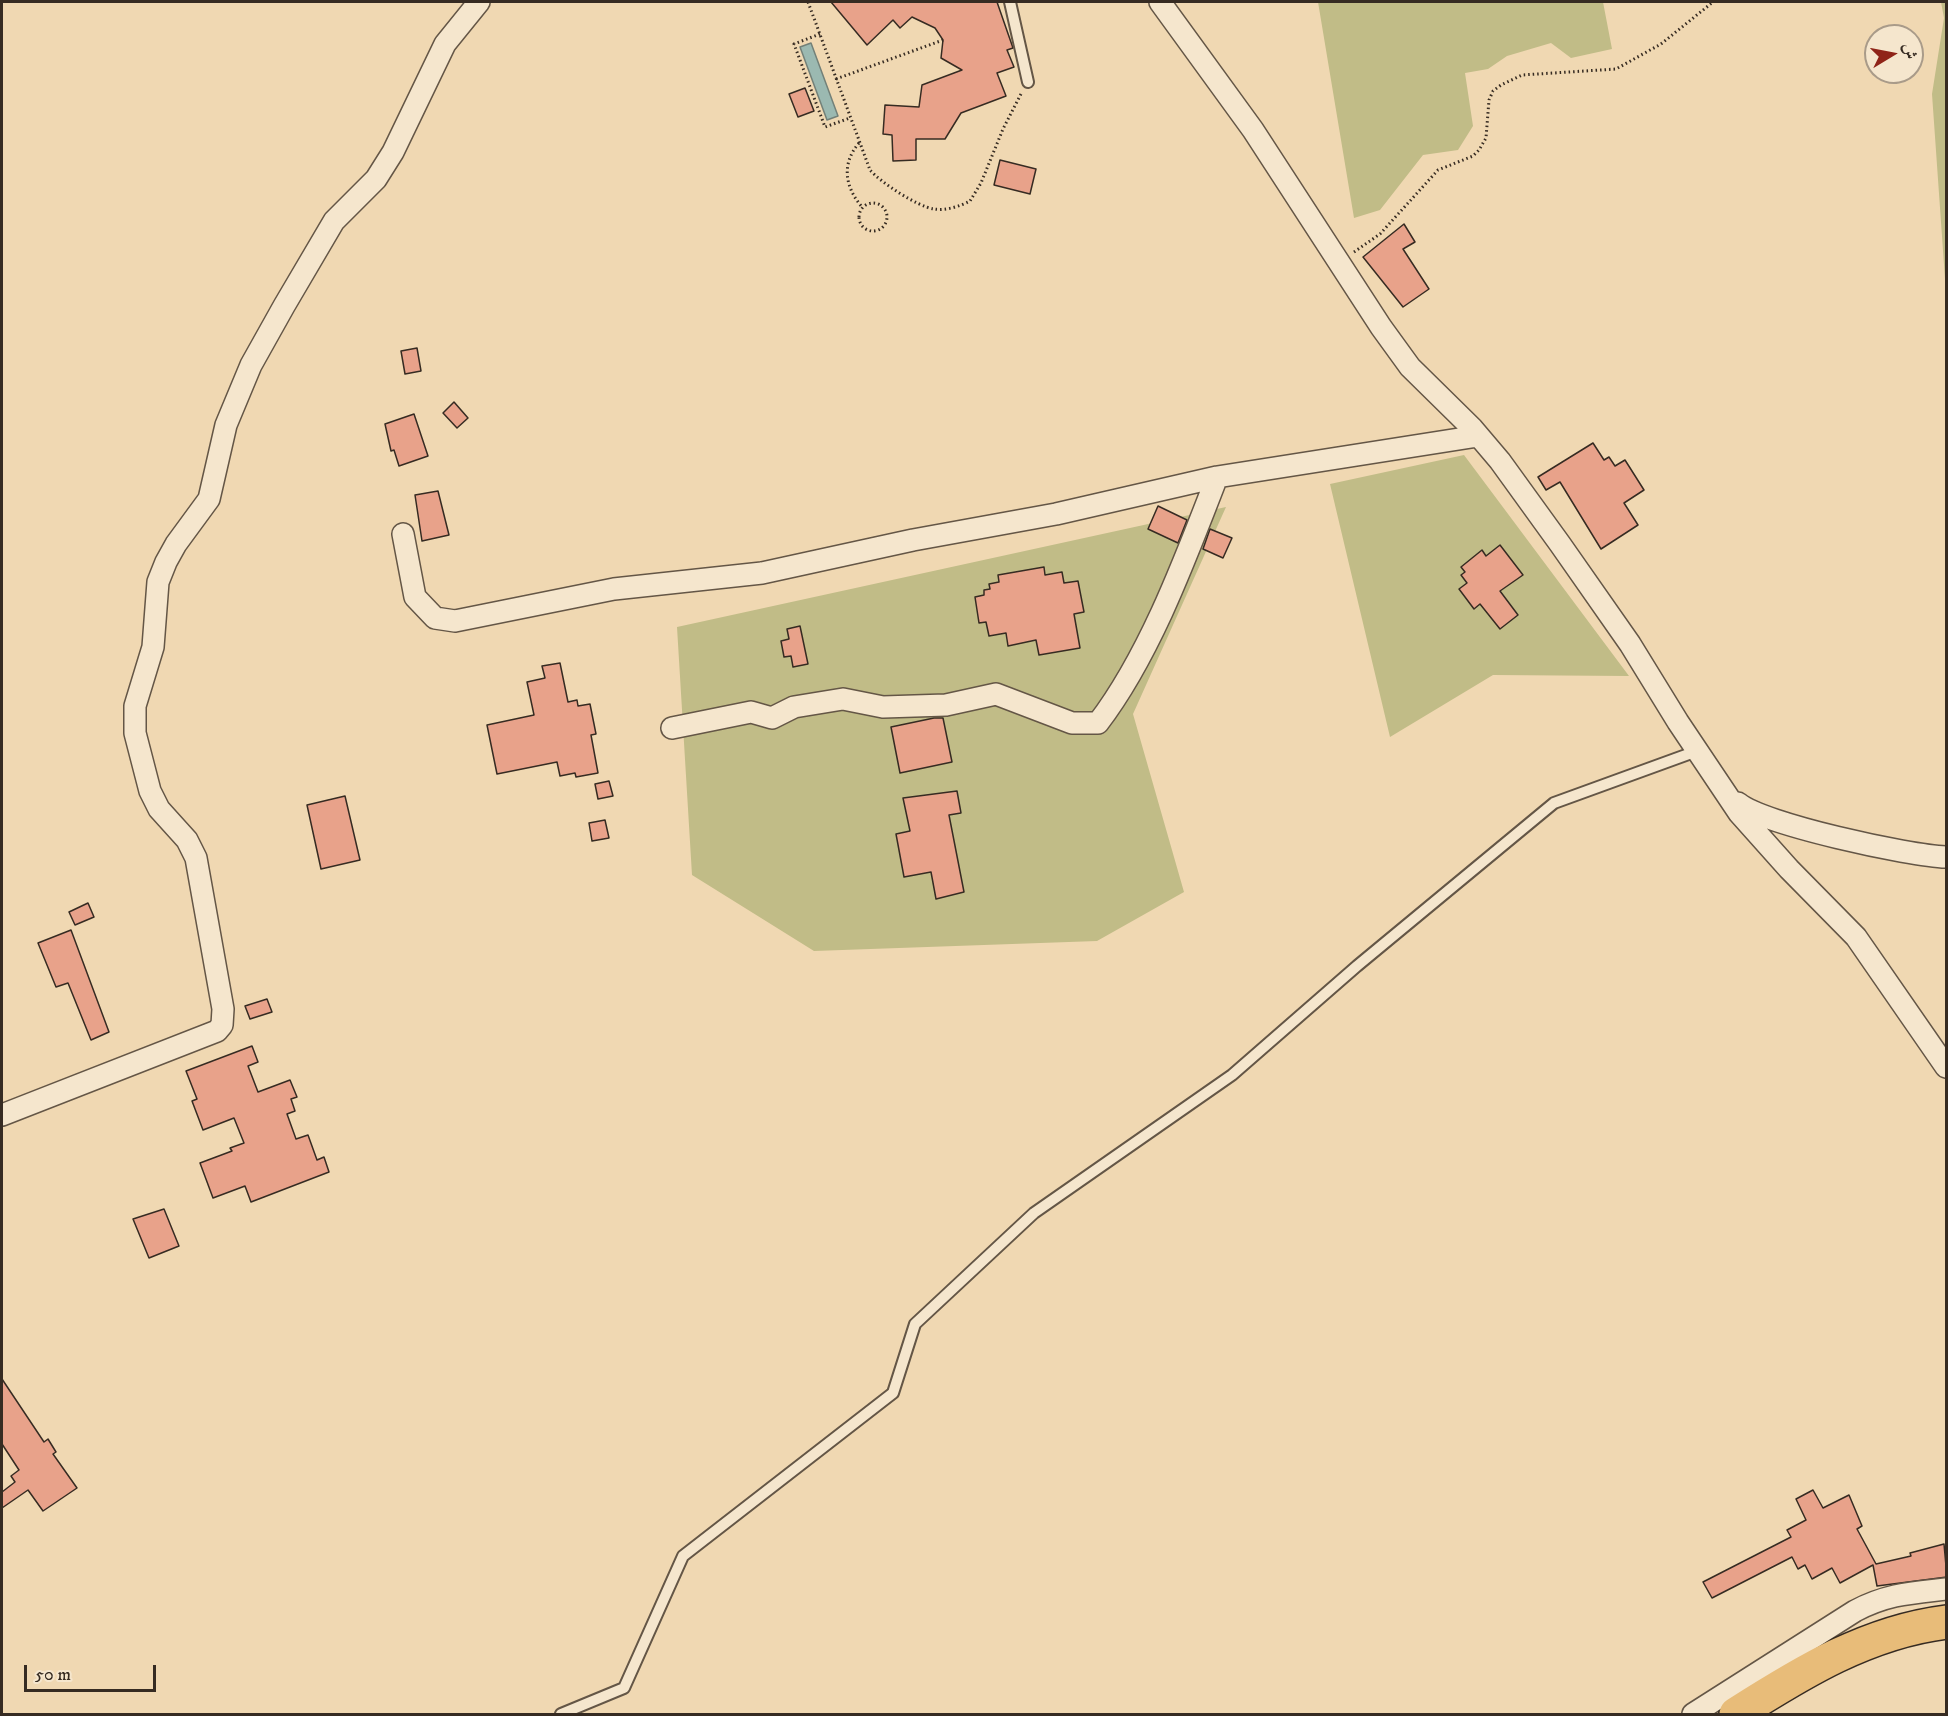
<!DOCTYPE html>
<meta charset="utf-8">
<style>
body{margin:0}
#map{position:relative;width:1948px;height:1716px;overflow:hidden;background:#f0d8b2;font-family:"IM FELL DW Pica",Amiri,serif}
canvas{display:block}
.frame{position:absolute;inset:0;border:3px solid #362b22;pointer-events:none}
.north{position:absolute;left:1864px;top:24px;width:60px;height:60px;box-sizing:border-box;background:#f5e6cd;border:2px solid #a99b89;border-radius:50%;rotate:80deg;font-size:16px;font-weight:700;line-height:24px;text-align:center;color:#362b22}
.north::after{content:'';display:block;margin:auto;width:21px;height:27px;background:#8f2418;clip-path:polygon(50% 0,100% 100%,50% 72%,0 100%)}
.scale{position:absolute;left:24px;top:1665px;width:132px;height:27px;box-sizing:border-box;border:3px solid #362b22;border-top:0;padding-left:8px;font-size:18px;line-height:21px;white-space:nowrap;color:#362b22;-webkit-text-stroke:4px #f5e6cd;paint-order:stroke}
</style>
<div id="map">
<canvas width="1948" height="1716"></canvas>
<div class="frame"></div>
<div class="north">ش</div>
<div class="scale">50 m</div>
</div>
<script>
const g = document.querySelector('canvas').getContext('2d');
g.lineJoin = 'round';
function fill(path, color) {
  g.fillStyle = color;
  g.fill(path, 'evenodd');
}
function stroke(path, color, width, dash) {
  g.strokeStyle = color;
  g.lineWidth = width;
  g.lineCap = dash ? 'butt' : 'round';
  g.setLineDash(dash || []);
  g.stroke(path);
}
fill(new Path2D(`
 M1318 2H1603L1612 49 1571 58 1551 43 1507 56 1488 69 1465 73 1473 126 1458 150 1423 155 1380 210 1354 218Z
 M1941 2H1946L1945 279 1932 94 1944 18Z
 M1464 455 1629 676 1493 675 1390 737 1330 484Z
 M1226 507 1133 714 1184 892 1097 941 814 951 692 875 677 627Z`), '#c1bc87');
const water = new Path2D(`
 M811 43 838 116 827 120 800 47Z`);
fill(water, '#9bb9b1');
stroke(water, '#738078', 1.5);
const building = new Path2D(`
 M831 2H997L1013 48 1007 50 1014 67 997 73 1006 96 961 113 945 139H916V160L893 161 892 135 883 134 885 105 919 107 922 85 962 70 941 58 943 40 935 28 912 17 900 28 893 20 867 45Z
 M805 88 814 111 798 117 789 94Z
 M1000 160 1036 169 1030 194 994 185Z
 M1404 224 1415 242 1403 249 1429 289 1403 307 1363 257Z
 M417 348 421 371 405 374 401 351Z
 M454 402 468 418 457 428 443 413Z
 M414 414 428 456 399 466 394 450 391 451 385 424Z
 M1593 443 1604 460 1609 457 1615 466 1625 460 1644 490 1624 503 1638 525 1601 549 1560 482 1546 490 1538 477Z
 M438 491 449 535 422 541 415 495Z
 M1158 506 1187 520 1178 543 1148 529Z
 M1210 529 1232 538 1223 558 1203 549Z
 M1500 545 1523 575 1500 591 1518 615 1500 629 1480 604 1474 609 1459 589 1467 583 1461 575 1465 572 1461 567 1482 550 1486 556Z
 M1044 567 1045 575 1062 572 1064 583 1078 581 1084 612 1074 614 1080 648 1039 655 1036 640 1008 646 1006 633 989 636 986 622 979 623 975 597 984 595V590L990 589 989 584 999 582 998 575Z
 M800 626 808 664 793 667 791 656 784 657 781 641 789 639 787 629Z
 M560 663 568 702 577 700 578 706 590 704 596 734 591 735 598 773 576 777 575 773 560 776 557 762 497 774 487 725 534 715 527 682 545 678 542 666Z
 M934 718H943L952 762 900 773 891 727Z
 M609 781 613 796 598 799 595 784Z
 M957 791 961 813 949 815 964 892 936 899 931 872 904 877 896 834 910 831 903 798Z
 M345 796 360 860 321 869 307 805Z
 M605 820 609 838 592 841 589 823Z
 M88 903 94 917 75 925 69 912Z
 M71 930 109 1032 91 1040 68 983 56 987 38 943Z
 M267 999 272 1012 250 1019 245 1006Z
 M252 1046 258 1062 248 1066 258 1092 290 1080 297 1097 291 1099 295 1111 287 1114 296 1139 308 1135 317 1160 324 1157 329 1172 251 1202 245 1186 213 1198 200 1163 232 1151 230 1148 244 1143 234 1118 203 1130 192 1101 197 1099 186 1071Z
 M164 1209 179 1246 149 1258 133 1219Z
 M2 1379 44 1442 48 1439 56 1452 53 1454 77 1488 43 1511 28 1490 2 1508V1492L15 1482 11 1476 19 1470 2 1444Z
 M1813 1490 1823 1508 1849 1495 1862 1526 1857 1529 1876 1564 1911 1556 1910 1553 1944 1544 1947 1577 1877 1586 1873 1565 1840 1583 1832 1568 1812 1579 1805 1565 1798 1569 1792 1557 1712 1598 1703 1582 1791 1537 1787 1530 1806 1520 1796 1499Z`);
fill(building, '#e8a28a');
stroke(building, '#362b22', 1.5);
const service = new Path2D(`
 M1010 2 1028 82
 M561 1714 624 1688 683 1556 893 1393 915 1324 1034 1213 1232 1075 1357 966 1554 803 1697 751`);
const minor = new Path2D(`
 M1160 2 1253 130 1381 327 1410 367 1472 428 1500 461 1560 544 1630 644 1678 722 1739 813 1789 869 1856 937 1946 1067
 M403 534 415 597 435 618 455 621 614 589 762 573 913 540 1056 514 1217 477 1478 436
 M672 728 751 712 772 718 794 707 843 699 883 707 946 705 996 694 1072 723H1098C1150 655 1186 557 1217 477
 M1738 803C1762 824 1910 856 1946 857
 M2 1115 217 1031 222 1025 223 1009 196 858 187 840 159 809 150 791 135 733V706L153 647 158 582 166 562 176 544 209 499 226 425 251 365 284 306 334 221 376 179 393 152 445 44 479 2
 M1693 1714 1855 1611C1887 1594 1911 1593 1946 1589`);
const trunk = new Path2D(`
 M1736 1714C1802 1672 1867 1632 1946 1622`);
stroke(service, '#645646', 14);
stroke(minor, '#645646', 24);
stroke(trunk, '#362b22', 36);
stroke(new Path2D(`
 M808 2 870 170C880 182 918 207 934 209 945 211 961 206 970 201L981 183 1003 129 1021 94
 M820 34 794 44 825 127 850 118
 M836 79 943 40
 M859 143C841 164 845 187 862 207
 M859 217a14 14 0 1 1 28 0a14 14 0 1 1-28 0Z
 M1354 252 1380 234 1438 170 1473 156 1479 150 1486 138 1489 100 1493 91 1501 85 1522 75 1616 69 1661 44 1713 2`), '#362b22', 3, [1.5, 3]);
stroke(service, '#f5e6cd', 10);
stroke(minor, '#f5e6cd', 21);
stroke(trunk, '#e8bc79', 33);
</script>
